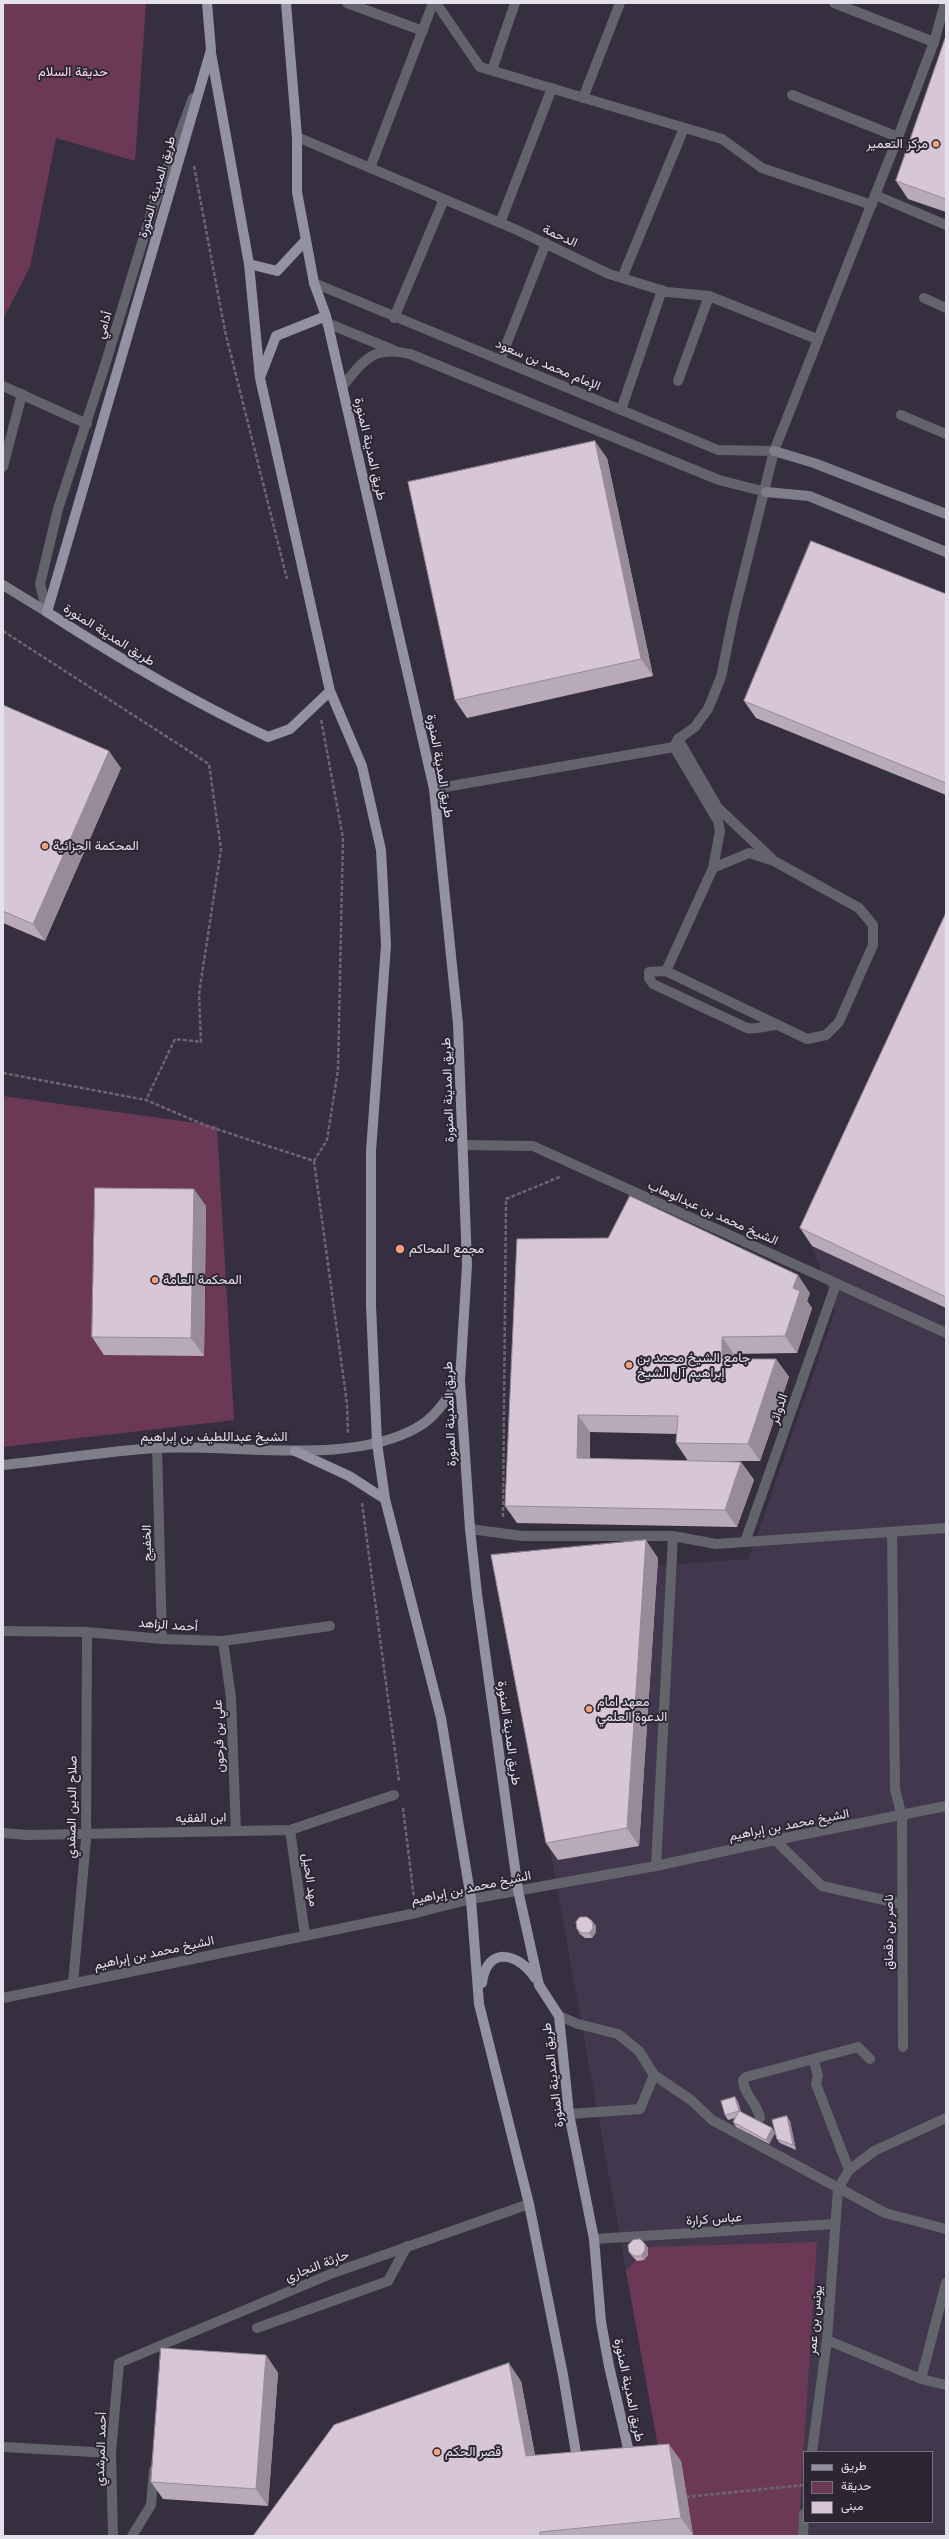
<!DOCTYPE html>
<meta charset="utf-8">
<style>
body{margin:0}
#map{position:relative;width:949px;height:2539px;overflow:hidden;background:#362f3f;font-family:Inter,Vazirmatn,sans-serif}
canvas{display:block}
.frame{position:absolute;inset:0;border:4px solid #e5e1eb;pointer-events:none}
.legend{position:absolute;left:803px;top:2451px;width:130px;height:72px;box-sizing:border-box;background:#2c2634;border:1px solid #76717d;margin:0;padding:5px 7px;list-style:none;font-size:12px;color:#e5e1eb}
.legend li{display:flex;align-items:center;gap:8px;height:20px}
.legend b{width:20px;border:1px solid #76717d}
</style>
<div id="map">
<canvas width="949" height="2539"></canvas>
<div class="frame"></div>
<ul class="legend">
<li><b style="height:5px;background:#9292a3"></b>طريق</li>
<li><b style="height:11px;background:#6b3955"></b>حديقة</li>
<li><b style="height:11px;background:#d6c6d6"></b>مبنى</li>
</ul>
</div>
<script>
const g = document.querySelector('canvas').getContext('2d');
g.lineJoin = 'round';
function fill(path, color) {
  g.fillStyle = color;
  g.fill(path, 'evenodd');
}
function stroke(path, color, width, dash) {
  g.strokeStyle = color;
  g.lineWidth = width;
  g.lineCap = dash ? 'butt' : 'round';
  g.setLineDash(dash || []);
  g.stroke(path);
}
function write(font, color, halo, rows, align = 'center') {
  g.font = font + ' Inter,Vazirmatn,sans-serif';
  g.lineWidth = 4;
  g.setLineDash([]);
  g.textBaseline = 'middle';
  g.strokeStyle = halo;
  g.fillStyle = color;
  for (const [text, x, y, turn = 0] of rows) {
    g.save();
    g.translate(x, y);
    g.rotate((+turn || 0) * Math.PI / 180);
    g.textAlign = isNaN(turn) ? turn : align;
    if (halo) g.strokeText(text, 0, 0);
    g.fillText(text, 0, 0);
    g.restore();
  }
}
fill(new Path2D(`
 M812 1246 946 1308V2536H674L501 1577 749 1559 835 1311ZM804 2452H932V2522H804Z`), '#41384d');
fill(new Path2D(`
 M3 3H146L135 161 56 138 30 267 3 319Z
 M3 1096 217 1126 234 1420 3 1447Z
 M817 2242 798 2536H693L686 2497 661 2463 626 2271 648 2247Z`), '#6b3955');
stroke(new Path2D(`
 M194 166 225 331 287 579
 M3 631 209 764 221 849 199 994 201 1042 175 1039 146 1100 207 1126 314 1161 327 1140 338 1070 343 838 321 719
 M3 1073 146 1100
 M314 1161 347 1404 348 1433
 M362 1503 399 1781
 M503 1517 506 1199 562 1176
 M403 1808 414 1898
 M686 2497 804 2485`), '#6c6674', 2.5, [4, 2]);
stroke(new Path2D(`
 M875 195 946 225
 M924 298 946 308
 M901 415 946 434
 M47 612 40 584 58 509 106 362 152 210 193 98
 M678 739 718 808 771 858
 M674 747 718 821 720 831 713 868
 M666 971 713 868 749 853 774 861 859 908 873 925V945L839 1022 826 1035 807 1039 666 971 649 972V978L653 984 747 1028C756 1030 766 1026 776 1025
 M257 2328 388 2281 407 2246
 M132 2536 151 2505 154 2470`), '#63636b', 10);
stroke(new Path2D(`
 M347 3 423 31
 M436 3 480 67 722 139 762 168 872 205
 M834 3 934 42
 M492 70 515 3
 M792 95 898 137
 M583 98 620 3
 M297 137 517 230 609 274 667 292 709 296 817 339
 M370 168 433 3
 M500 223 552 88
 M622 278 684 128
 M314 283 718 450 774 451
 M394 318 444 199
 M327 323 393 350
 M501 358 546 243
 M678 381 709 296
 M3 386 87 424
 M342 387C364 360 373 345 410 354L719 480 766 492
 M621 410 662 290
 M3 467 22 394
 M434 789 674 747 678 739 695 727 699 721 708 709 721 677 734 613 774 451 898 137 934 42 945 3
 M463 1145 533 1146 946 1333
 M157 1448 162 1639
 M470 1529 522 1536H673L716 1544 946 1528
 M892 1532 895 1789 902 1817 903 2047
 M745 1542 836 1284
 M3 1631 87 1632 162 1639 223 1641 330 1626
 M223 1641 231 1698 236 1831
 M290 1830 305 1935
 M3 1833 28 1835 290 1830 394 1795
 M775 1840 822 1886 902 1904
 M656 1866 673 1536
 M73 1983 86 1840 87 1632
 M3 1998 416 1913 471 1899 656 1866 775 1840 946 1806
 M559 2016 578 2024 618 2034 639 2051 654 2075 691 2100 712 2120 885 2213 946 2229
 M813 2059 818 2075 816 2084 849 2170
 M569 2114 640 2109 654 2075
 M760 2118C758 2104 743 2094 743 2080L746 2077 858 2047 870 2059
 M594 2239 835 2224
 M827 2340 921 2379 946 2385
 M921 2379 946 2283
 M3 2447 111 2453
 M812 2452 827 2340 838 2189 849 2170 874 2151 946 2118
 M113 2536 111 2453 119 2363 333 2273 529 2204
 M803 2536 804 2514`), '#63636b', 10);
stroke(new Path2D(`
 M774 451 814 463 946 514
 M766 492 809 496 946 552
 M3 585 47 612
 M3 1465C54 1460 106 1451 157 1448 234 1443 349 1467 418 1427 436 1417 448 1397 460 1380`), '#7e7e8b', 10);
stroke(new Path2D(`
 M207 3 211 50 47 612C118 658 191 701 268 737L290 729 330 691
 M286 3 297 137V192L314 283 326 316 434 789 458 1024 467 1265 460 1380 470 1529 477 1594 518 1890 539 1985 559 2016 569 2114 594 2239 601 2322 609 2366 631 2461
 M211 53 249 264 277 271 306 240
 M249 264 260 378 330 691 362 766 381 850 386 945 371 1151V1306L377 1443 385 1499 441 1718 471 1899 479 2004 529 2204 563 2375 578 2465
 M261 375 276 336 326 316
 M295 1451 349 1476 385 1499
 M482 1983C487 1946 518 1952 535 1978`), '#9292a3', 10);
fill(new Path2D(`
 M946 36V212L908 199 896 181Z
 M607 458 653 676 467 718 455 700Z
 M946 594V795L756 718 744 701Z
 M3 705 121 768 45 941 3 923Z
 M946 913V1308L812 1246 800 1228Z
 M206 1206 204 1356 104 1355 92 1337Z
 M517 1239 810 1293 807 1301 812 1308 797 1353 734 1354V1359H776L789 1377 760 1461H688L676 1443 677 1434 590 1432V1459L741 1462 754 1480 737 1527 517 1523 505 1506Z
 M658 1558 639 1846 558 1860 546 1843Z
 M592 1921 596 1926V1932L592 1938H585L580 1934 577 1929Z
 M735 2097 738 2102 741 2112 772 2128 775 2133 769 2144 736 2127 733 2122 735 2118 728 2120 725 2115Z
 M790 2121 796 2150 780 2143 777 2139Z
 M645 2244 648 2248V2255L644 2260 637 2261 632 2256 629 2252Z
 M266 2355 278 2373 268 2506 163 2499 151 2482Z
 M521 2381 535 2455 681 2461 693 2535 683 2536H253Z`), '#b8aab8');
fill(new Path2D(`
 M595 441 607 458 653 676 641 659Z
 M109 751 121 768 45 941 33 924Z
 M194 1189 206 1206 204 1356 191 1338Z
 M798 1275 810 1293 807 1301 812 1308 797 1353 785 1336 793 1288Z
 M722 1337 734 1354V1376L722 1359Z
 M776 1359 789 1377 760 1461 748 1444Z
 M578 1415 590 1432 589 1476 577 1458Z
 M741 1462 754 1480 737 1527 725 1510Z
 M646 1540 658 1558 639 1846 627 1828Z
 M592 1921 596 1926V1932L592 1938 589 1933Z
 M735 2097 738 2102 742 2116 739 2111Z
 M787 2116 790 2121 796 2150 793 2145Z
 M772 2128 775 2133 769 2144 766 2140Z
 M645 2244 648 2248V2255L644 2260 641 2256Z
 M266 2355 278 2373 268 2506 256 2489Z
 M509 2363 521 2381 538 2473 526 2456Z
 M669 2444 681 2461 693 2535 681 2518Z`), '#968b96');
const building = new Path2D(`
 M946 36V199L896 181Z
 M595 441 641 659 455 700 408 482Z
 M811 541 946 594V783L744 701Z
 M3 705 109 751 33 924 3 911Z
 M946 913V1297L800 1228Z
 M95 1188 194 1189 191 1338 92 1337Z
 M630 1196 798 1275 793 1288 800 1291 785 1336 722 1337V1359H776L748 1444 676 1443 678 1416 578 1415 577 1458 741 1462 725 1510 505 1506 517 1239 608 1238Z
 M646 1540 627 1828 546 1843 491 1555Z
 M580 1917H587L592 1921 593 1928 589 1933H582L577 1929 576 1922Z
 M735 2097 739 2111 772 2128 766 2140 733 2122 739 2111 725 2115 721 2101Z
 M787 2116 793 2145 777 2139 772 2120Z
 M640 2239 645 2244V2250L641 2256H634L629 2252 628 2245 633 2240Z
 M161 2348 266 2355 256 2489 151 2482Z
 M509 2363 526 2456 669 2444 681 2518 540 2532V2536H253L334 2425Z`);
fill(building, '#d6c6d6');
stroke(building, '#968b96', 1);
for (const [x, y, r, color] of [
 [936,144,4,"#f1a17b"],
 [45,846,4,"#f1a17b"],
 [400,1249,5,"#f1a17b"],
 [155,1280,4,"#f1a17b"],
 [629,1365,4,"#f1a17b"],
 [589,1709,4,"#f1a17b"],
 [437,2452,4,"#f1a17b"]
]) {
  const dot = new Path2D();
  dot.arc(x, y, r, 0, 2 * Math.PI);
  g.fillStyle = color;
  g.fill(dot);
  stroke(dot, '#2c2634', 1.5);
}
write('13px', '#fad7e9', '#2c2634', [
 ["حديقة السلام",73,72]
]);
write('13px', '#e5e1eb', '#2c2634', [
 ["مركز التعمير",928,144,"right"],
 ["المحكمة الجزائية",53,846],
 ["مجمع المحاكم",409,1249],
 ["المحكمة العامة",163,1280],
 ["جامع الشيخ محمد بن",637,1358],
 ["إبراهيم آل الشيخ",637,1373],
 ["معهد امام",597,1702],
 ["الدعوة العلمي",597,1717],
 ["قصر الحكم",445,2452]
], 'left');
write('13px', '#e5e1eb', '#2c2634', [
 ["طريق المدينة المنورة",157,187,-74],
 ["الدحمة",560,236,25],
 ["أدامي",104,325,-73],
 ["الإمام محمد بن سعود",548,365,23],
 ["طريق المدينة المنورة",370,449,77],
 ["طريق المدينة المنورة",109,635,32],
 ["طريق المدينة المنورة",440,766,80],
 ["طريق المدينة المنورة",448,1090,-92],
 ["الشيخ محمد بن عبدالوهاب",713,1213,24],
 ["الدوائر",779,1409,-71],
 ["طريق المدينة المنورة",450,1414,-92],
 ["الشيخ عبداللطيف بن إبراهيم",214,1437],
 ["الخفيج",147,1543,-91],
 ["أحمد الزاهد",168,1625,4],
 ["طريق المدينة المنورة",509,1733,82],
 ["علي بن فرحون",219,1736,-92],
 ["صلاح الدين الصفدي",72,1807,-89],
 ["ابن الفقيه",201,1818,-1],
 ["الشيخ محمد بن إبراهيم",789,1825,-11],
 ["مهد الحيل",310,1880,82],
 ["الشيخ محمد بن إبراهيم",471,1888,-12],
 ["ناصر بن دقماق",889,1932,-90],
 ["الشيخ محمد بن إبراهيم",154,1953,-12],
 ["طريق المدينة المنورة",553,2075,-97],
 ["عباس كرارة",714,2219,-4],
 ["حارثة النجاري",317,2266,-21],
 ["يونس بن عمر",815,2320,-85],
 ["طريق المدينة المنورة",629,2390,78],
 ["أحمد المرشدي",101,2449,-88]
]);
</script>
